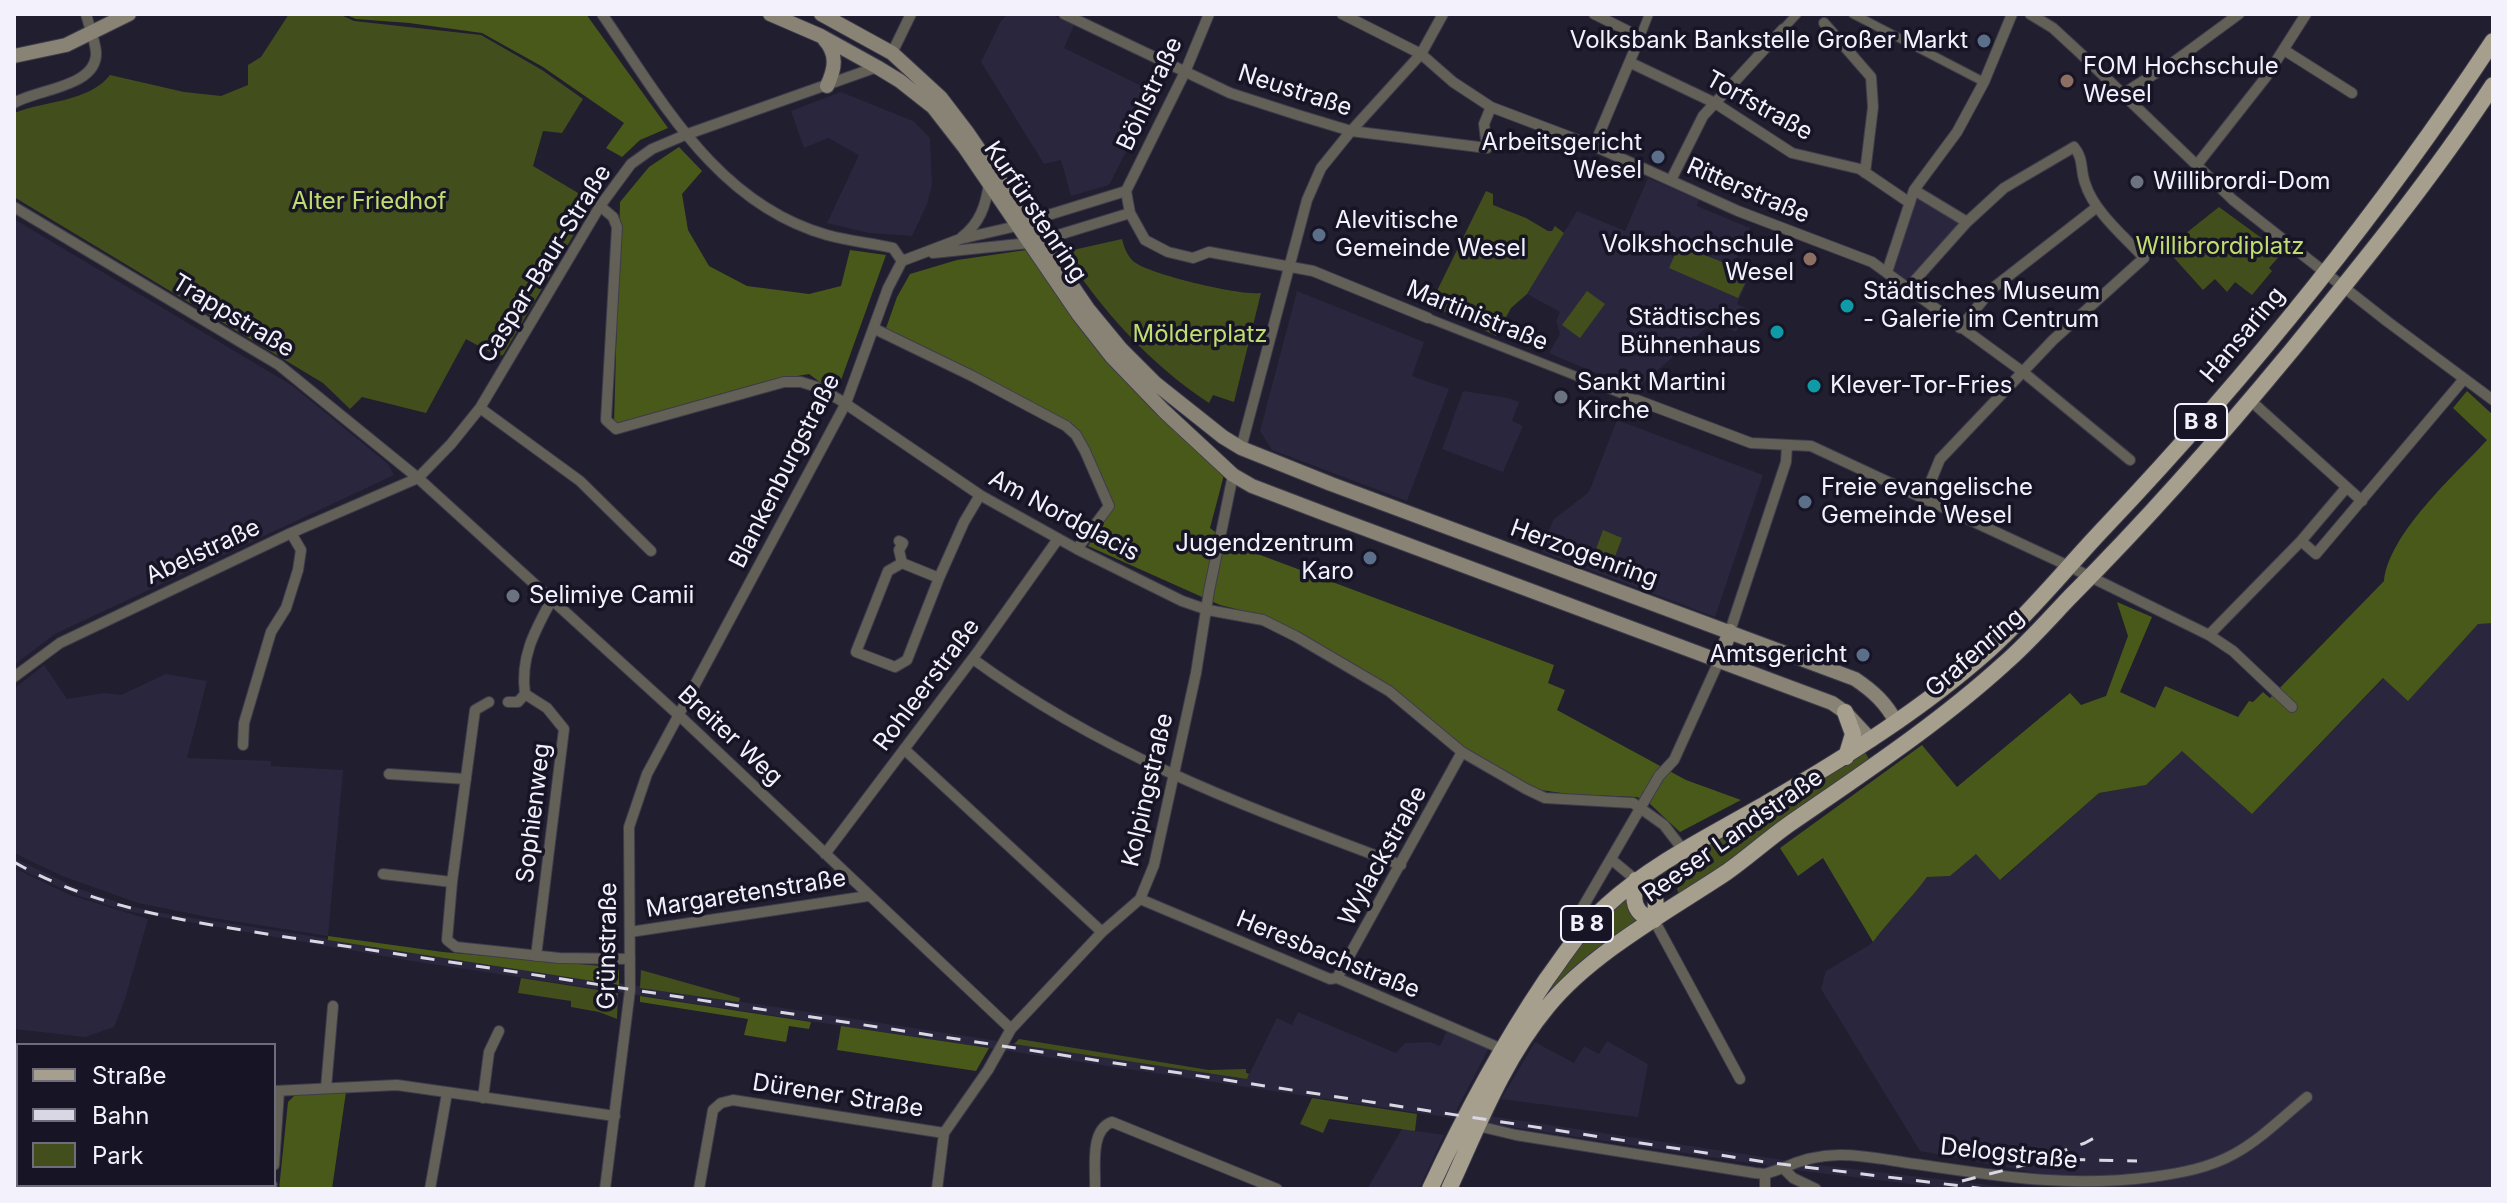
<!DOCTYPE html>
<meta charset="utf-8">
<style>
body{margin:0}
#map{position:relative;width:2507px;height:1203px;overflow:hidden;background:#211e2f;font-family:Inter,sans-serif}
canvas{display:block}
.frame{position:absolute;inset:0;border:16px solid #f2f1fc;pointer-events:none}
.legend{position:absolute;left:16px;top:1043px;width:260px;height:144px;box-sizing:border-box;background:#171525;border:2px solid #6f6d7b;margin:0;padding:10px 14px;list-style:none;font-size:24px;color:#f2f1fc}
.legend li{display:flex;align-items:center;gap:16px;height:40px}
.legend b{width:40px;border:2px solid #6f6d7b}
</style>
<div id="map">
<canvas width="2507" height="1203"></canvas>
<div class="frame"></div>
<ul class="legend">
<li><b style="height:10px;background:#a69f8d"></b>Straße</li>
<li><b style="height:10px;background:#d9d7e3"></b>Bahn</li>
<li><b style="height:22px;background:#424f1c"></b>Park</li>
</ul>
</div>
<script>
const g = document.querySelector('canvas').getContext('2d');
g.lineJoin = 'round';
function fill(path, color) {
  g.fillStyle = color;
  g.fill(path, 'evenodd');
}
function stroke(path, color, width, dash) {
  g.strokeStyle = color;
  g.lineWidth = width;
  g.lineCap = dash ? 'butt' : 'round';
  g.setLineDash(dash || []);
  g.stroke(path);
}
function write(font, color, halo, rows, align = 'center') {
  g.font = font + ' Inter,sans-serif';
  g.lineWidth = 7;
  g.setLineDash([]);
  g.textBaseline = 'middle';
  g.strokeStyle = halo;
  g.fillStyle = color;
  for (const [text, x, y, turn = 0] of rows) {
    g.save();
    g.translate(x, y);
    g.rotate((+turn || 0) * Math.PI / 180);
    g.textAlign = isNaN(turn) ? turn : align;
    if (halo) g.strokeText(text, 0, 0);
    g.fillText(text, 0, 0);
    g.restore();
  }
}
fill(new Path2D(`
 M1008 14H1051L1074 25 1064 48 1156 93 1109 185 1071 196 1061 160 1044 164 981 62 1001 21Z
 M841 92 913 121 930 138 932 185 927 204 912 236 869 233 827 223 859 155 828 138 804 148 791 111Z
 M1648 178 1699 200 1697 206 1750 228 1734 265 1751 273 1737 304 1748 310 1736 332 1713 322 1635 390 1549 353 1560 334 1556 321 1560 312 1527 294 1577 211 1625 231Z
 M1915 190 1967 222 1908 288 1887 272Z
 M14 219 293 386 388 464 394 475 55 634 14 665Z
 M1297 291 1424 342 1412 376 1449 389 1407 501 1272 450 1260 431Z
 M1463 391 1508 398 1519 402 1512 421 1523 426 1503 472 1442 449Z
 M1617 420 1763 475 1715 617 1542 552 1553 520 1589 492Z
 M2478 623H2493V1189H2120L1920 1151 1821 989 1826 971 1871 944 1927 877 1950 876 1976 853 2001 880 2099 793 2146 785 2182 750 2252 814 2384 678 2409 700Z
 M44 665 67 699 105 693 121 695 166 674 207 681 187 758 271 761V766L343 770 328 936 207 917 138 903 62 876 14 853V689Z
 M14 858 77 888 129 906 167 914 1247 1079 1277 1018 1292 1025 1298 1012 1396 1053 1405 1043 1430 1042 1440 1046 1448 1028 1490 1046 1456 1111 1811 1164 2022 1189H1952L1803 1171 412 961 126 911 79 896 30 874 14 866Z
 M14 868 70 895 148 919 125 999 114 1027 85 1037 14 1029Z
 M1607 1041 1648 1064 1638 1117 1501 1099 1535 1042 1574 1063 1584 1046 1599 1054Z
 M1402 1129 1444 1135 1419 1189H1367Z`), '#2a263d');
fill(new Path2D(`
 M289 14H339L354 21 481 35 542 70 583 99 562 133 543 131 533 166 593 202 503 355 497 356 466 339 426 413 362 397 350 409 323 383 14 197V113C44 101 89 102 110 75L184 92 221 96 248 85V65L261 57Z
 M1486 191 1493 194V205L1526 218 1548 231H1552L1555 226 1564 233 1527 294 1511 308 1496 336 1430 305Z
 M2219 207 2282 253 2269 268 2272 271 2252 295 2235 282 2227 292 2215 279 2203 290 2166 249Z
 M1122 239C1124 247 1127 255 1133 261 1147 274 1241 296 1261 293L1234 402 1213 395 1209 403C1150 364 1102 311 1064 252Z
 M1679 245 1750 273 1738 298 1669 268Z
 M1587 291 1605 304 1580 338 1562 325Z
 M1603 530 1622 538 1610 570 1591 563Z
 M1865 752 1870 761 1680 897 1677 889 1694 866 1695 851Z
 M1625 896 1640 925 1540 1007 1537 1005 1578 945Z
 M641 970 740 998 739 1002 640 988Z
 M521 978 618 993 617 1019 599 1012 571 1007V1001L518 993Z
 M1019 1039 1209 1070 1246 1069V1073L1249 1074 1247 1079 1014 1044Z
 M1312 1098 1417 1114 1415 1131 1329 1119 1323 1133 1300 1124Z`), '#424f1c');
fill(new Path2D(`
 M344 14H586L668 128 640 140 622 157 606 148 624 123 543 67 482 33 409 23 356 19Z
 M679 147 702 171 682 194 688 230 709 266 747 286 809 294 841 286 850 250 886 255 836 394 809 374 763 382 614 424 620 202 649 167Z
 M1026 250 1110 364 1224 475 1210 528 1231 544 1554 665 1548 683 1565 690 1557 710 1686 780 1741 800 1680 832 1649 803 1637 797 1568 794 1541 790 1518 780 1464 748 1392 687 1289 628 1264 616 1220 605 1088 546 1113 507 1076 433 885 331 897 297 910 274 957 260Z
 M2467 391 2493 415V623L2478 624 2408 701 2383 678 2252 814 2182 751 2146 785 2099 793 2000 880 1976 854 1950 876 1927 877C1910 900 1890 919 1873 942L1823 858 1798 876 1780 848 1922 745 1957 787 2070 693 2081 705 2106 696 2128 636 2117 602 2152 617 2120 692 2155 708 2165 686 2238 717 2249 701 2253 702 2263 692 2270 698 2384 581C2389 533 2455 475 2487 440L2453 408Z
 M328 936 443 952 613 967 619 970V985L328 940Z
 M640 996 811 1022 809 1029 789 1026 786 1042 744 1035 748 1019 640 1002Z
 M841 1026 989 1048 976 1071 837 1050Z
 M346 1092 332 1189H279L288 1102 295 1095 301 1094Z`), '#495919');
const pedestrian = new Path2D(`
 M1853 14 1984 82
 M1783 29 1797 14
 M1640 37 1649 14
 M1428 318 1637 400`);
const minor = new Path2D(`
 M602 14C662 101 717 204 827 235 848 241 871 243 893 248L902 261
 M1064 14 1230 93 1298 115 1351 131 1487 148 1484 124 1491 107
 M1342 14 1421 54 1453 82 1491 107 1594 146 1738 211 1872 262 2023 372 2130 460
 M2030 14 2053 28 2079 52 2233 200 2388 322 2493 400
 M1824 23 1871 77 1873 107 1865 173
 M2284 50 2352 93
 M892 53 911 14
 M1631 63 1715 103 1792 153 1860 169 1910 203
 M2121 95 2175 61 2239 14
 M14 103C37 89 98 87 96 52 95 40 89 26 86 14
 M1594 146 1640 37 1594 14
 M2196 166 2266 77 2306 14
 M1671 180 1703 116 1783 29
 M1914 190 1967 222
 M1126 191 1130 213 1145 240 1168 252 1193 258 1209 252 1313 271 1428 318
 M1126 191 1185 72 1209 14
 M600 206 613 217 617 227 606 420 616 429 784 382H801L817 387 840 400 980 495 1077 549 1182 601 1208 610 1263 620 1297 637 1389 691 1462 752 1526 789 1545 798 1633 803 1664 825 1684 851
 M14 207 279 365 418 478 684 720 1011 1029
 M1029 221 1126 191
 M962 237C980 223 986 205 989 183
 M1042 240 1130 213
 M933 253 1029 243
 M1887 272 1914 190 1957 132 1984 82 2012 14
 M1908 288 1967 222 2004 188 2074 147C2084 159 2080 169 2085 183 2094 212 2124 236 2144 258L2053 340 1940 459 1923 500
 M1960 328 1993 288 2097 207
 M875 329 972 376 1066 426 1076 435 1085 451 1109 506 1077 549
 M1637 400 1751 443 1811 446 2058 561 2209 635 2233 651 2292 707
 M2251 401 2362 501
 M480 408 580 481 651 551
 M1241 448 1307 200 1321 168 1351 131 1421 54 1443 14
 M899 541 903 543 899 550 902 563
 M2301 541 2316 554 2464 379
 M939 578 907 660 895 667 856 652 888 571 902 563 939 578 964 522 980 495
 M1730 631 1786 462 1787 445
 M2209 635 2301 541 2346 488
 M973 659C1107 757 1247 807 1401 865
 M14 677 60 643 291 533 418 478 451 444 480 408 600 206 631 164 652 149 685 135 877 67
 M525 694 547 708 564 729 536 956
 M489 702 475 710 452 882 447 940 456 947 559 958 630 959
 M508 702H518L525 694C520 658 534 632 551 601
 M243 745 244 723 271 632 286 608 298 570 301 550 291 533
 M904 749 1102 932
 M389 774 466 779
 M825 854 979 650 1058 539
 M1612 860 1636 880
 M383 874 452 882
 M1140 899 1330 979 1337 978 1502 1049
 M1654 920 1740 1079
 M1579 923 1577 917 1659 776 1674 760 1719 661
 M630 932 868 896
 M1337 978 1462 752
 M326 1088 333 1006
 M14 1090 18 1092
 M274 1091 397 1085 615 1116
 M483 1098 489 1052 499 1031
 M1478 1126 1516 1135 1755 1173 1765 1174 1783 1168 1793 1178 1816 1189
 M274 1165 279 1091
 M1783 1168C1830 1146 1866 1157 1915 1164 1999 1176 2067 1188 2152 1177 2181 1173 2209 1168 2234 1154 2260 1140 2284 1116 2307 1097
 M271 1189 272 1185
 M430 1189 447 1093
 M605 1189 630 990 629 827 647 774 846 403 888 288 902 261 960 239 1017 226
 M699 1189 713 1110 721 1103 733 1100 944 1133
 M937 1189 944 1133 988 1070 1011 1029 1102 932 1140 899 1154 865 1196 673 1209 591 1233 475
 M1095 1189C1096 1169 1089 1130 1112 1122L1277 1189
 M1765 1189V1174`);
const secondary = new Path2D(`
 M770 14 821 36 877 67 900 81 933 107 965 148 1079 315 1112 357 1164 411 1233 475 1252 486 1328 515 1832 703 1845 712 1871 740
 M821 14 892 53 941 98 967 132 1088 309 1121 349 1155 383 1223 437 1241 448 1331 484 1855 679C1873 691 1886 703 1896 722
 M824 39C838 54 835 69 827 86
 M14 56 66 45 129 14
 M1719 661 1730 631`);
const primary = new Path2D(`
 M1845 712 1853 734 1846 757
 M1636 880C1657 886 1658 901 1654 920 1633 914 1632 900 1636 880Z
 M1430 1189C1464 1116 1501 1047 1546 980 1565 954 1582 927 1606 906 1653 863 1712 835 1767 803 1844 758 1923 709 1990 649 2031 612 2067 567 2105 527 2247 377 2379 214 2493 41
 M1449 1189C1478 1126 1503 1060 1548 1006 1591 953 1670 910 1727 872 1748 857 1767 840 1788 825 1862 774 1938 724 2005 663 2028 643 2049 619 2070 597 2149 518 2221 436 2292 350 2362 264 2432 178 2493 85`);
stroke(pedestrian, '#3e3c4c', 10);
stroke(minor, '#3e3c4c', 12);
stroke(secondary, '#3e3c4c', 16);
stroke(primary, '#3e3c4c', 18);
stroke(pedestrian, '#636057', 8);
stroke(minor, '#636057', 10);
stroke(secondary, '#898375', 14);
stroke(primary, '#a69f8d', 16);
stroke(new Path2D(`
 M14 862C96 909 187 921 279 936L1772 1163 1986 1189
 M2054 1154 2085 1143 2105 1132
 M1962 1181 2048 1159 2137 1161`), '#d9d7e3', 3, [14, 14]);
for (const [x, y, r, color] of [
 [1984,41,8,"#5c6f8a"],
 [2067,81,8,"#8d6e63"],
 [1658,157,8,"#5c6f8a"],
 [2137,182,8,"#6b7280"],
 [1319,235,8,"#5c6f8a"],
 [1810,259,8,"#8d6e63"],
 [1847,306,8,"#0f9aa8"],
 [1777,332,8,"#0f9aa8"],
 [1814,386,8,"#0f9aa8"],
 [1561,397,8,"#6b7280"],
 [1805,502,8,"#5c6f8a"],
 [1370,558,8,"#5c6f8a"],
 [513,596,8,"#6b7280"],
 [1863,655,8,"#5c6f8a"]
]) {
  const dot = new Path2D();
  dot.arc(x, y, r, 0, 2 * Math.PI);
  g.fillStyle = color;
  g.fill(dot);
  stroke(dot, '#171525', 3);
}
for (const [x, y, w] of [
 [2201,422,52],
 [1587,924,52]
]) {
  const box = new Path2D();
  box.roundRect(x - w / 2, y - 18, w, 36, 6);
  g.fillStyle = '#171525';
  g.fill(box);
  stroke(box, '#f2f1fc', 2);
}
write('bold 22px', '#f2f1fc', null, [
 ["B 8",2201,422],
 ["B 8",1587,924]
]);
write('24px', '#f2f1fc', '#171525', [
 ["Volksbank Bankstelle Großer Markt",1968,41,"right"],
 ["FOM Hochschule",2083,67],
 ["Wesel",2083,95],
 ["Arbeitsgericht",1642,143,"right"],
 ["Wesel",1642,171,"right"],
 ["Willibrordi-Dom",2153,182],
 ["Alevitische",1335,221],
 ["Gemeinde Wesel",1335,249],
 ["Volkshochschule",1794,245,"right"],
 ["Wesel",1794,273,"right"],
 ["Städtisches Museum",1863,292],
 ["- Galerie im Centrum",1863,320],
 ["Städtisches",1761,318,"right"],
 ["Bühnenhaus",1761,346,"right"],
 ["Sankt Martini",1577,383],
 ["Kirche",1577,411],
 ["Klever-Tor-Fries",1830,386],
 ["Freie evangelische",1821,488],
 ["Gemeinde Wesel",1821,516],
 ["Jugendzentrum",1354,544,"right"],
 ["Karo",1354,572,"right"],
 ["Selimiye Camii",529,596],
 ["Amtsgericht",1847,655,"right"]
], 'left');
write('24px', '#f2f1fc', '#171525', [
 ["Neustraße",1295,91,18],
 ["Böhlstraße",1150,94,-65],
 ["Torfstraße",1759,106,29],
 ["Ritterstraße",1748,191,23],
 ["Kurfürstenring",1035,212,56],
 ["Caspar-Baur-Straße",545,264,-58],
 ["Trappstraße",233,316,31],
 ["Martinistraße",1477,316,22],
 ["Hansaring",2243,335,-50],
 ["Blankenburgstraße",785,471,-63],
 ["Am Nordglacis",1064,516,28],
 ["Abelstraße",203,552,-25],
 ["Herzogenring",1584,554,20],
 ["Grafenring",1975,653,-41],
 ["Rohleerstraße",927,685,-53],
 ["Breiter Weg",730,736,43],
 ["Kolpingstraße",1148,790,-77],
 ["Sophienweg",534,813,-83],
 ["Reeser Landstraße",1733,836,-35],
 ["Wylackstraße",1383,856,-61],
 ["Margaretenstraße",746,894,-9],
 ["Grünstraße",608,946,-89],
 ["Heresbachstraße",1328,955,22],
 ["Dürener Straße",838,1096,9],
 ["Delogstraße",2009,1154,6]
]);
write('24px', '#c0dd6f', '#171525', [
 ["Alter Friedhof",369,202],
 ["Willibrordiplatz",2220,247],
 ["Mölderplatz",1200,335]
]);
</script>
